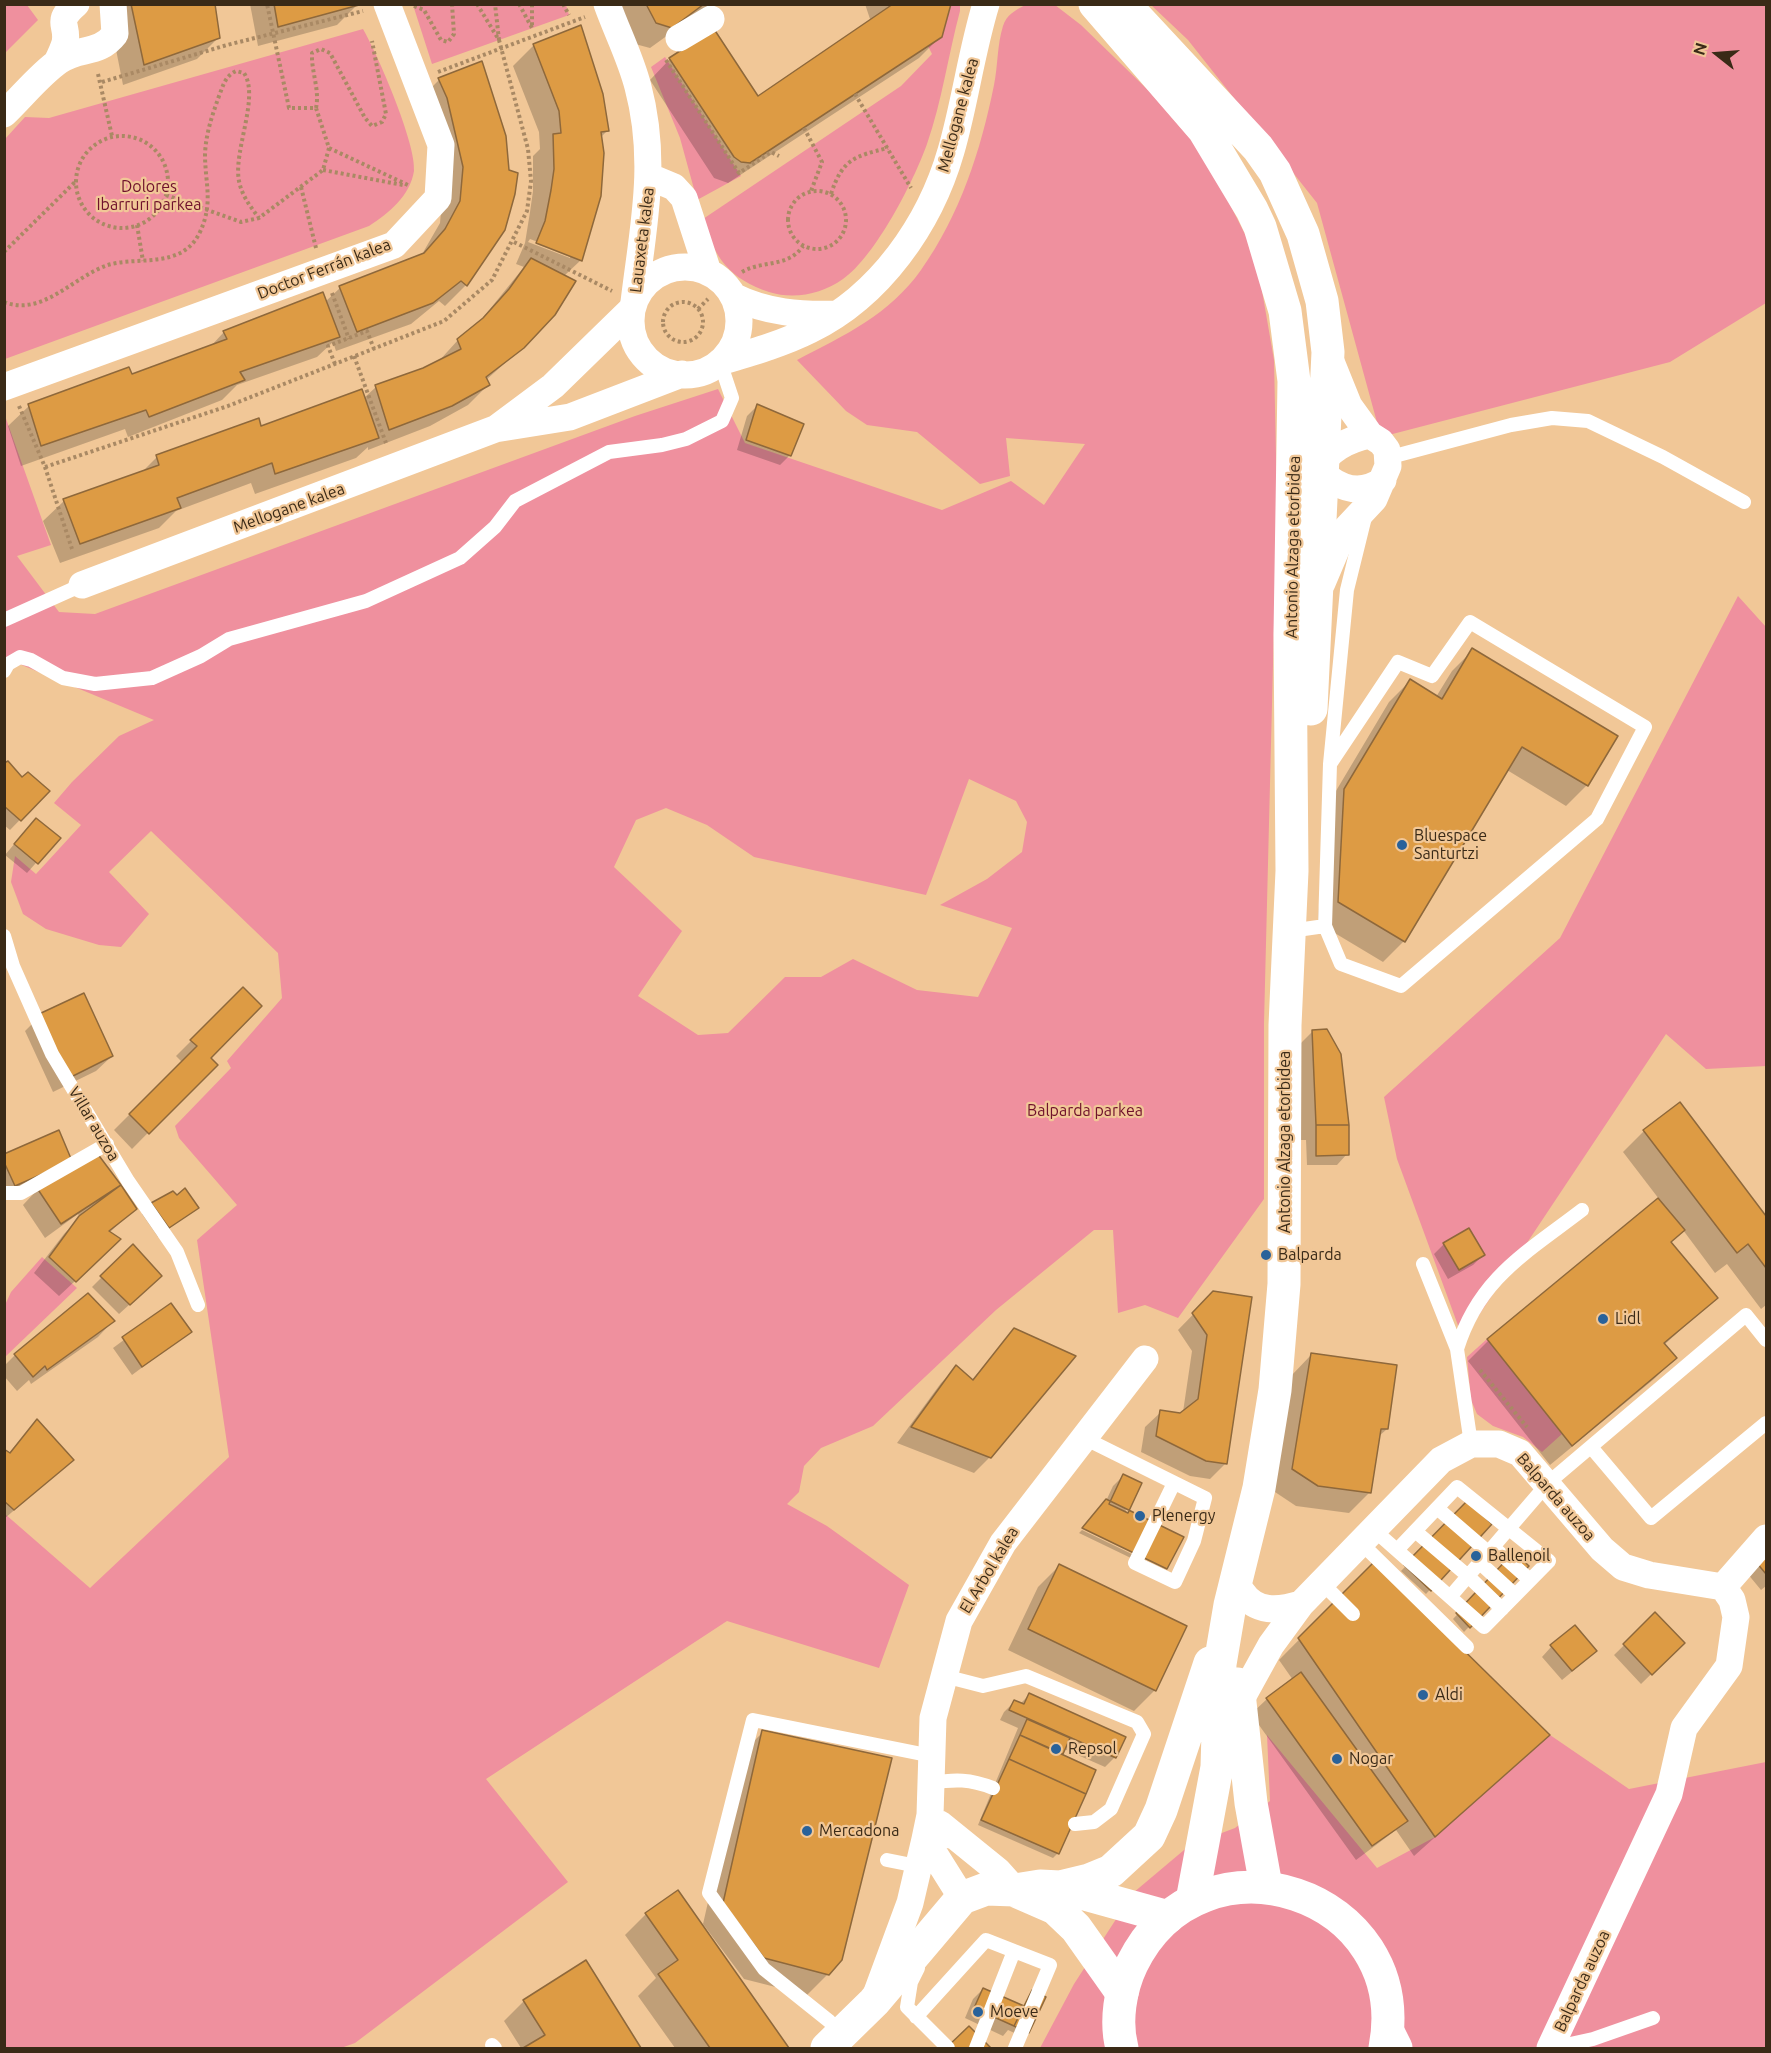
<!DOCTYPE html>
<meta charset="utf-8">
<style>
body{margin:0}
#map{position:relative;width:1771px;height:2053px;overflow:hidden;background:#f1c797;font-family:Ubuntu,sans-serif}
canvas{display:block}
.frame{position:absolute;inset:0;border:6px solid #3a2a17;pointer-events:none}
.north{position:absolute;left:1687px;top:24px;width:60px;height:60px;-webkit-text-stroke:4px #f1c797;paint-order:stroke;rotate:287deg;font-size:16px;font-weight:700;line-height:24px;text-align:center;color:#3a2a17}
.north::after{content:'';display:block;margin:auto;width:21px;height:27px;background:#3a2a17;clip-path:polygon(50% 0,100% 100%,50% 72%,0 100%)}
</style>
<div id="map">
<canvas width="1771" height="2053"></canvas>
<div class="frame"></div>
<div class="north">N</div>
</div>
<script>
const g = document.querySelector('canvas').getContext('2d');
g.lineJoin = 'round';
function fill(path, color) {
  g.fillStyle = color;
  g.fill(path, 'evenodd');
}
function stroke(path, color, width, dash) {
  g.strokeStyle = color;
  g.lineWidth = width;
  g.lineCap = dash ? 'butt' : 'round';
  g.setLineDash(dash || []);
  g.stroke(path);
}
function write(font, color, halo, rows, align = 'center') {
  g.font = font + ' Ubuntu,sans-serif';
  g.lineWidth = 4.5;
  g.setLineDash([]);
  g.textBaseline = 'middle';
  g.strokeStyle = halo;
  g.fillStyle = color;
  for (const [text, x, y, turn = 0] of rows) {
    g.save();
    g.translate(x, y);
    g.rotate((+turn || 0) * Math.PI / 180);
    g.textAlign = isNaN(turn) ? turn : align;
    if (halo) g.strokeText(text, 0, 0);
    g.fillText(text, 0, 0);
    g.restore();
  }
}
fill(new Path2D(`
 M5 4 27 5 38 20 5 53Z
 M413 5H566L569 15 432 64Z
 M951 5H960V11C948 56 942 101 927 144 914 181 875 257 843 279 822 294 794 300 769 292 730 279 714 258 703 219L901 86 932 54 928 46 942 37Z
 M1025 5H1055L1081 25 1150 92 1206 157 1256 256 1274 360 1277 504 1264 1023V1199L1178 1318 1145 1305 1118 1313 1113 1230H1094L996 1310 873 1426 821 1448 804 1466 799 1492 787 1504 827 1526 909 1585 879 1668 727 1621 486 1779 568 1882 355 2043 341 2048H5V1514L90 1588 229 1457 197 1240 237 1205 179 1138 175 1126 231 1068 227 1061 282 998 278 953 151 831 109 872 149 914 121 947 99 945 46 929 23 914 11 882 15 856 36 874 81 825 54 803 72 782 119 736 154 720 5 658 4 413 51 545 17 556 59 612 95 614 635 416 718 389 745 443 942 510 1011 481 1044 505 1085 444 1006 438 1010 476 980 484 917 432 867 425 846 411 797 360C845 335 889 315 921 270 960 215 981 150 994 85 998 66 997 45 1003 26 1006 15 1016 10 1025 5ZM969 779 1016 801 1027 822 1022 852 987 879 940 905 1012 928 978 997 917 990 853 959 821 977H785L728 1033 698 1035 638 996 682 931 614 867 636 820 666 808 707 825 754 857 926 895Z
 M1151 5H1766V303L1670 362 1381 437 1317 203 1188 40Z
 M363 29C377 53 417 145 414 171 410 196 389 213 369 226L5 359V139L25 117 49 118Z
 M665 57 741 176 697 200 680 138 651 67Z
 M1738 596 1766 627V1066L1706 1069 1666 1034 1463 1339 1397 1159 1384 1097 1560 938Z
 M42 1257 77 1288 5 1357V1305L11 1292Z
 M1487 1339 1562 1434 1542 1452 1523 1437 1493 1426 1477 1414 1471 1400 1467 1357Z
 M1267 1735 1377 1868 1435 1837 1550 1735 1629 1789 1766 1762V2048H1040L1074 1984 1133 1893 1190 1845 1235 1828 1270 1801Z`), '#ef909e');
fill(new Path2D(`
 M107 4H213L218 38 197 59 123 85Z
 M250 4H358L337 25 258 46Z
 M615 4H711L650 48 635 44Z
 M865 4H949L950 8 941 36 919 58 728 183 714 178 650 80 670 59 758 98 871 22Z
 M534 45 607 131 601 137 581 260 564 276 523 347 486 380 488 385 468 405 430 426 368 450V447L356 458 255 494 251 483 176 511 159 528 60 563 43 521 64 501 141 473 157 457 364 398 376 387 438 362 458 340 477 325 524 267 516 264 525 243 530 212 533 191V156L540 149 539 132 513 66ZM530 239 570 254V258L528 242Z
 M439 80 508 171 504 229 466 285 445 306 439 301 411 324 336 351 333 342 317 357 237 385 222 400 128 437 125 429 21 466 8 426 29 406 131 375 210 347 224 332 325 302 340 288 421 256 440 223 443 189 419 100Z
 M757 406 790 455 780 465 737 450 747 416Z
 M1473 650 1616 737 1587 785 1566 806 1507 770 1404 941 1383 962 1318 923 1324 811 1389 702 1410 681 1436 697 1452 671Z
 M4 765 21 779 48 791 10 830 4 825Z
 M26 830 58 838 27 873 5 855Z
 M243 989 209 1058 215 1065 132 1149 114 1130 182 1062 176 1056Z
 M40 1016 112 1056 96 1071 53 1092 25 1031Z
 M1313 1031 1347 1154 1337 1165H1307L1306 1140H1301L1297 1047Z
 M1679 1104 1766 1218V1305L1761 1309 1727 1264 1715 1273 1683 1230 1670 1243 1716 1298 1664 1345 1675 1358 1654 1379 1550 1465 1468 1361 1488 1341 1659 1199 1623 1152 1644 1131Z
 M4 1155 61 1171 4 1194Z
 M97 1155 135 1209 109 1233 104 1254 59 1296 34 1273 64 1234 80 1217 78 1214 45 1238 23 1205 38 1189Z
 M152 1204 198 1207 158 1237 142 1214Z
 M1444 1244 1483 1255 1473 1265 1448 1279 1434 1254Z
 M133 1246 150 1286 119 1314 92 1287Z
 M1214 1293 1226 1463 1210 1479 1190 1476 1141 1452 1145 1427 1161 1412 1180 1415 1183 1412 1192 1351 1178 1330Z
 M171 1305 190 1332 132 1375 113 1348Z
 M113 1321 98 1337 31 1384 29 1380 17 1391 4 1376V1366L15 1355Z
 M1015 1330 990 1457 974 1473 897 1443 941 1383 956 1368 971 1381Z
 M1311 1355 1387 1429 1378 1437 1370 1492 1349 1513 1296 1506 1272 1490 1291 1376Z
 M37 1421 72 1460 4 1519V1451L8 1454Z
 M1123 1476 1126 1513 1106 1501 1113 1486Z
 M1467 1503 1490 1524 1426 1594 1401 1571Z
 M1082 1530 1165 1570 1162 1573 1079 1533Z
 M1514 1554 1527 1566 1464 1632 1453 1619Z
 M1766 1555V1586L1761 1590 1747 1573Z
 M1374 1564 1527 1755 1414 1856 1396 1830 1356 1860 1251 1714 1267 1699 1293 1680 1279 1660Z
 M1059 1566 1155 1690 1134 1711 1008 1650 1038 1587Z
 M1655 1615 1683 1643 1641 1684 1614 1655Z
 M1551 1647 1585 1661 1562 1680 1542 1657Z
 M1029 1695 1115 1757 1105 1767 1064 1749 1061 1755 1094 1770 1057 1854 1053 1858 978 1825 1018 1728 1000 1720 1004 1712 1014 1702 1020 1704Z
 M763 1732 828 1974 807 1995 744 1979 703 1924 742 1753Z
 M677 1892 787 2048H675L638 1996 656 1978 625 1935 646 1914Z
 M585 1962 640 2048H521L504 2021 524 2001Z
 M983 1989 1023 2007 1032 1992 1023 2037 1008 2030 1003 2036 965 2018 973 1999Z`), '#0003');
const building = new Path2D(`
 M131 4H215L220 38 144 65Z
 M274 4H359V5L278 27Z
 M646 4H704L672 28 656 23Z
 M951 4 942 37 750 163 741 162 734 157 669 58 714 29 758 96 893 4Z
 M581 25 603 94 609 131 601 132 604 153 601 196 582 261 536 243 545 221 551 190 554 169 553 134 561 133 559 111 533 44Z
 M482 61 506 136 509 170 518 173 515 194 505 230 467 286 461 281 433 303 357 332 339 286 424 253 445 229 460 201 463 167 447 98 438 78Z
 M531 258 576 281 555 315 524 348 486 377 490 385 452 406 389 430 375 385 423 368 461 349 457 339 483 318 509 289Z
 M323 292 340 337 240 372 245 380 149 417 146 410 41 446 28 404 129 367 132 374 227 339 223 331Z
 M362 389 379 438 275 474 272 463 177 498 181 508 80 544 63 499 159 465 156 455 259 418 261 426Z
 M757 404 804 424 791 456 746 440Z
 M1472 648 1618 736 1588 786 1522 747 1405 942 1338 902 1344 789 1410 679 1442 699Z
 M8 761 22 777 28 772 50 791 21 821 4 806V763Z
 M36 818 61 838 38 864 14 844Z
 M243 987 262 1006 211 1058 218 1065 149 1134 129 1114 197 1046 190 1040Z
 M84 993 113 1056 69 1078 39 1014Z
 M1327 1029 1341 1054 1349 1125H1316L1312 1030Z
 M1680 1102 1766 1216V1268L1748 1244 1737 1253 1643 1130Z
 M1316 1125H1349V1155L1316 1156Z
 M59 1130 72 1161 15 1186 4 1162V1154Z
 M97 1153 121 1185 61 1224 37 1188Z
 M121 1185 137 1209 109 1231 121 1239 76 1282 49 1257 79 1216Z
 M185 1188 199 1208 169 1228 151 1203 173 1191 177 1195Z
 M1658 1198 1685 1230 1671 1242 1718 1298 1664 1343 1677 1358 1572 1446 1487 1339Z
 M1469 1228 1485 1255 1459 1270 1443 1243Z
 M133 1244 162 1276 130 1305 100 1276Z
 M1213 1291 1252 1297 1227 1464 1206 1461 1156 1436 1160 1410 1180 1413 1198 1399 1207 1335 1192 1313Z
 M88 1293 115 1321 47 1370 45 1366 33 1377 14 1354Z
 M171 1303 192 1332 142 1367 122 1337Z
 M1014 1328 1076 1356 991 1458 911 1427 956 1365 973 1380Z
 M1311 1353 1397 1365 1388 1429H1381L1371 1493 1318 1486 1292 1469Z
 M37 1419 74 1460 14 1510 4 1501V1449L10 1453Z
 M1123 1474 1142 1483 1128 1513 1109 1504Z
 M1106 1499 1184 1537 1167 1569 1082 1528Z
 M1467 1501 1492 1524 1431 1591 1404 1565Z
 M1514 1552 1529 1566 1470 1628 1456 1613Z
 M1766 1553V1574L1756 1562Z
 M1374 1562 1550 1735 1435 1837 1298 1638Z
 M1059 1564 1187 1626 1156 1691 1028 1629Z
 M1655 1612 1685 1643 1652 1675 1623 1644Z
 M1575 1625 1597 1651 1572 1671 1550 1645Z
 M1301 1672 1408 1821 1372 1846 1266 1698Z
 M1029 1693 1126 1737 1116 1758 1009 1710 1014 1700 1024 1704Z
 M1027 1719 1070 1738 1063 1754 1020 1735Z
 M762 1730 892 1758 842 1960 829 1975 764 1958 723 1903Z
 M1020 1735 1096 1770 1086 1794 1009 1759Z
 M1009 1759 1086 1794 1059 1854 981 1820Z
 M678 1890 789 2048H710L658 1974 678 1960 645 1913Z
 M586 1960 641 2048H523L545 2035 523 2000Z
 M983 1988 1024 2006 1014 2026 974 2008Z
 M1032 1990 1046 1997 1029 2033 1014 2026Z
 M969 2026 991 2048H946Z`);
fill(building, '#dd9b44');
stroke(building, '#8e683b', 1.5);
stroke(new Path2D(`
 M477 4 499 40 495 4
 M519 4 532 28V4
 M563 4 569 15
 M414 6 424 10 441 40 448 42 454 34 452 4
 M666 60 739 173 771 152 779 156
 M438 72 585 17
 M98 74 112 136
 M102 82 227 45 363 11
 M855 94 911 188
 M316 108C320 90 311 71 312 53L321 49 330 53 365 118 372 126 382 122 386 114 372 41
 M804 128 822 162 811 191
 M76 182a46 46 0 1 1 92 0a46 46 0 1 1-92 0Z
 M329 148 410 186
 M323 170 403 185
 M301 187 316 248
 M788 220a29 29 0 1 1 58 0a29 29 0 1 1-58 0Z
 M831 194C842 160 854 156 888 148
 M166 195 241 222 259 218 323 170 329 148 316 108H289L267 4
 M137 225 143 261
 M514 242 612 291
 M4 252 75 182
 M742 272C762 260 788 268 803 246
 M332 293 349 339
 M663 322a20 20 0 1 1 40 0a20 20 0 1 1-40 0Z
 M4 302C43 317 74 276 108 265 138 256 181 269 199 234 214 204 205 184 205 154 206 133 212 116 219 96 223 86 225 76 236 71L244 73C260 97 233 151 239 181 242 196 250 206 259 218
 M698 309 708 299
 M354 356 386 443
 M335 364 328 346 367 331 374 349
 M19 406 45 467 72 549
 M45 467 228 406 444 321 492 280 527 211 531 181 528 149 499 40
 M1480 1370 1527 1427`), '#a98964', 4, [3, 3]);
stroke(new Path2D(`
 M1387 458 1511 425 1552 418 1588 421 1663 457 1744 502
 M4 620 82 585
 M4 671 8 664 20 657 31 660 63 678 95 684 152 678 201 656 229 639 366 601 460 558 495 527 515 501 609 452 662 445 686 439 722 421 732 398 720 362
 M1325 926 1341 964 1401 986 1597 819 1645 727 1470 622 1432 676 1398 662 1330 764
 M1290 931 1325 926 1330 764 1347 590 1366 513
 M4 936 13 966 52 1054 128 1181 177 1252 198 1305
 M4 1193H21L107 1144
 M1423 1264 1457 1349 1471 1444
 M1457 1349C1479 1278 1526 1253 1582 1210
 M1082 1437 1205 1498 1194 1541 1175 1582 1135 1563 1174 1483
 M1591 1447 1651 1518 1766 1423
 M1437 1508 1488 1552
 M1374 1530 1450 1597 1548 1483 1746 1315 1766 1340
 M1415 1531 1468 1576 1502 1609
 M1361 1543 1467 1647
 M1493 1547 1530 1580
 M1397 1550 1457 1487 1549 1561 1484 1627 1450 1597
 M1479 1562 1515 1595
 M1322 1583 1353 1614
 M944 1676 983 1686 1026 1676 1137 1722 1144 1734 1111 1809 1094 1822 1075 1824
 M931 1783C955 1779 970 1779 993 1788
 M887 1860 917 1866
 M1014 1951 1050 1965 1015 2048
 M918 1968 911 1982 907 2007 948 2048
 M916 2017 986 1940 1014 1951 976 2048
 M842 2035 829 2021 764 1969 709 1893 753 1720 932 1756
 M492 2045 495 2048
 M1552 2048 1593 2039 1653 2018`), '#fff', 14);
stroke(new Path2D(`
 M607 4C617 32 631 59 638 87 658 162 643 227 634 302
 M679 38 711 19
 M57 62C60 56 63 50 65 43 69 24 54 23 76 4
 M4 114C22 97 39 75 59 61 80 46 98 56 115 34L113 4
 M650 177 674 187 684 198 708 272
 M631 321a54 54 0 1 1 108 0a54 54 0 1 1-108 0Z
 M733 296C767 313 800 315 837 314
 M720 362C750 353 782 344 810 330 880 296 930 224 951 151 965 103 971 53 986 4
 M4 387 394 245 438 198 441 145 387 4
 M498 427 553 386 631 310
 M1310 461C1331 484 1355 500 1383 480
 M1315 470C1330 450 1345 440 1370 435
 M1322 583 1344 531 1374 499 1388 466 1387 450 1381 442 1370 435 1349 406 1330 359
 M82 585 495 429 570 417 682 374
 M1723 1587 1766 1538
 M1242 1592C1256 1613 1278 1611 1301 1604
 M1239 1703 1271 1645 1301 1604 1441 1460 1471 1444H1499L1520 1453 1602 1549 1623 1567 1649 1575 1723 1587 1732 1600 1736 1617 1729 1666 1684 1728 1669 1794 1550 2048
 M940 1824 998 1871 1015 1890
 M962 1898 925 1839 930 1815 933 1718 959 1621 1003 1543 1145 1359
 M876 1995 910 1903 925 1839 942 1833 954 1836`), '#fff', 27);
stroke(new Path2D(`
 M1095 4 1204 130 1252 210 1260 227 1285 311 1294 381 1290 634 1292 871 1285 1025 1284 1284 1275 1390 1259 1488 1230 1605 1220 1664 1217 1767 1192 1901
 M1124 4 1258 148 1275 172 1303 234 1322 301 1328 352 1311 709
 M1238 1684 1251 1803 1266 1886
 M1060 1887 1089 1880 1111 1871 1149 1836 1161 1810 1210 1663
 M1016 1891 1055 1908 1076 1928 1122 1993
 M827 2048 874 2002 962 1898 986 1889 1015 1890 1040 1886 1060 1887 1168 1917`), '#fff', 33);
stroke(new Path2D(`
 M1122 2048C1115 2022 1120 1989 1132 1964 1202 1822 1415 1893 1385 2048`), '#fff', 33);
stroke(new Path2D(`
 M1388 2032 1396 2048`), '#fff', 33);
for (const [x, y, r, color] of [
 [1402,845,6,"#29629a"],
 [1266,1255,6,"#29629a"],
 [1603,1319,6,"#29629a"],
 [1140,1516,6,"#29629a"],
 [1476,1556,6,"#29629a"],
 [1423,1695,6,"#29629a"],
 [1056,1749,6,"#29629a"],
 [1337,1759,6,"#29629a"],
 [807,1831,6,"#29629a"],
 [978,2012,6,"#29629a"]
]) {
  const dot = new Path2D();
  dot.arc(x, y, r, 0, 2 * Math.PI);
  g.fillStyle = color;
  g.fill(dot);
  stroke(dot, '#f1c797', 2);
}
write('16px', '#3a2a17', '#f1c797', [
 ["Mellogane kalea",958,115,-75],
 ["Lauaxeta kalea",642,240,-83],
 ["Doctor Ferrán kalea",324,269,-21],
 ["Mellogane kalea",289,508,-20],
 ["Antonio Alzaga etorbidea",1293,547,-89],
 ["Villar auzoa",94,1124,59],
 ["Antonio Alzaga etorbidea",1285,1142,-90],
 ["Balparda auzoa",1556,1497,49],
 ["El Arbol kalea",989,1570,-59],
 ["Balparda auzoa",1582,1981,-65]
]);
write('16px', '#6f112c', '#f1c797', [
 ["Dolores",149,187],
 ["Ibarruri parkea",149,205],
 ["Balparda parkea",1085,1111]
]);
write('16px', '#3a2a17', '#f1c797', [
 ["Bluespace",1414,836],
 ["Santurtzi",1414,854],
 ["Balparda",1278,1255],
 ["Lidl",1615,1319],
 ["Plenergy",1152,1516],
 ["Ballenoil",1488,1556],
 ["Aldi",1435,1695],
 ["Repsol",1068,1749],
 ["Nogar",1349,1759],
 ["Mercadona",819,1831],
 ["Moeve",990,2012]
], 'left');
</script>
